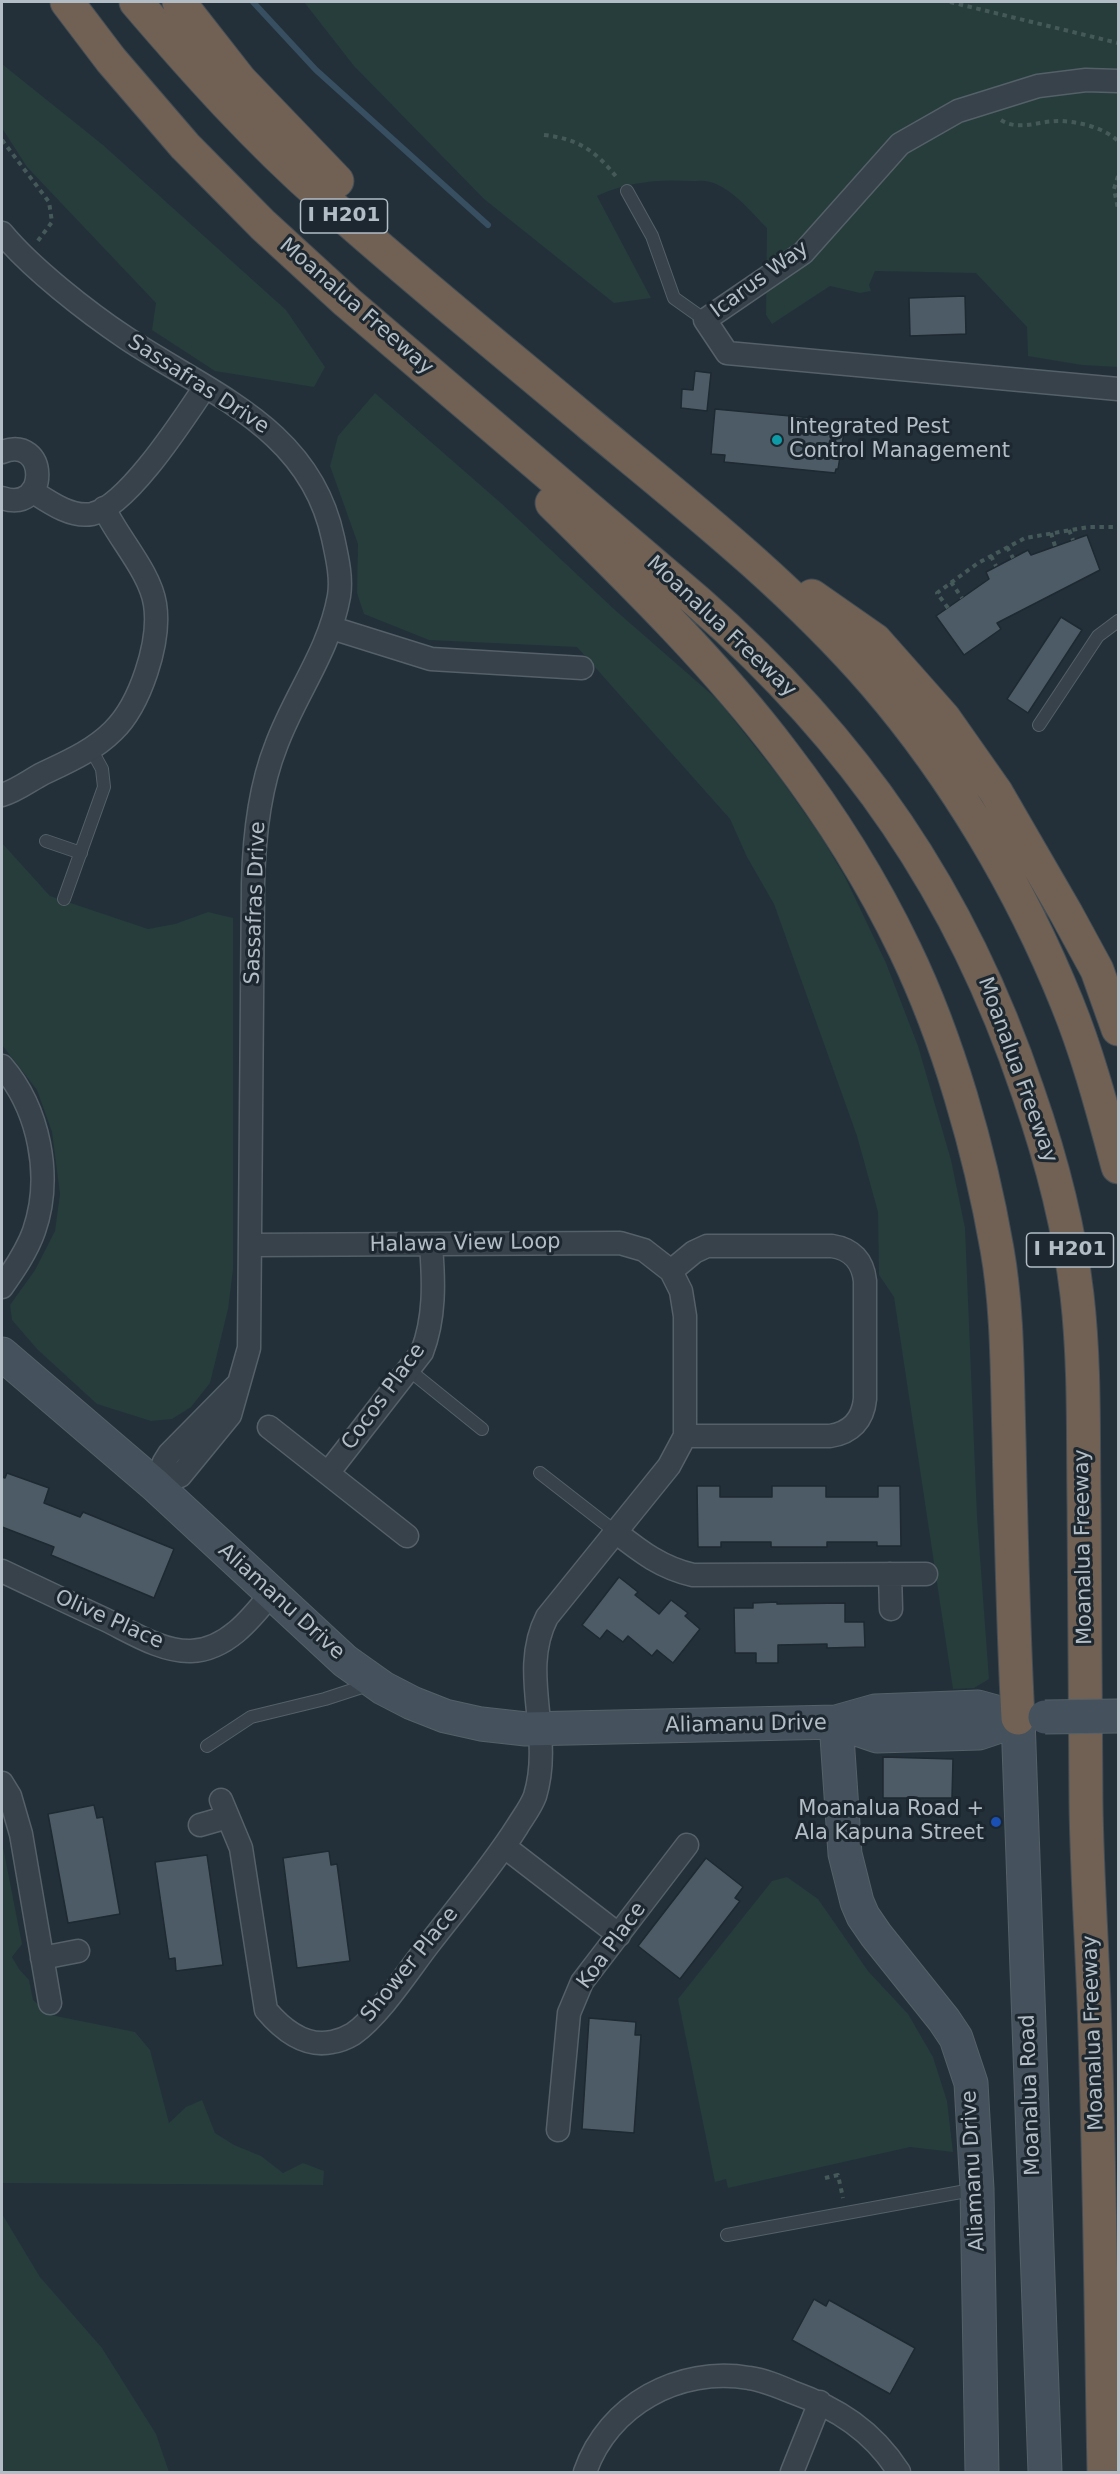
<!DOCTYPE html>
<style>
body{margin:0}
#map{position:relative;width:1120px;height:2474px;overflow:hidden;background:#23303a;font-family:"DejaVu Sans",sans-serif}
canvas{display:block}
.frame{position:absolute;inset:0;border:3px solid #b2bdc6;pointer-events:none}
</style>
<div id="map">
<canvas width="1120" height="2474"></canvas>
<div class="frame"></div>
</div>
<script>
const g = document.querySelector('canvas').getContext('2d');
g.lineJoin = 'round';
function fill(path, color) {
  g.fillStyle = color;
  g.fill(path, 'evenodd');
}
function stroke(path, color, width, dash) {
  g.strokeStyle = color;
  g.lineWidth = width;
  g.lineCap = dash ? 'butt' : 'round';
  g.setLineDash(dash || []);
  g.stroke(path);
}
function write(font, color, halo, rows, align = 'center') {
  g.font = font + ' "DejaVu Sans",sans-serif';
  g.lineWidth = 6;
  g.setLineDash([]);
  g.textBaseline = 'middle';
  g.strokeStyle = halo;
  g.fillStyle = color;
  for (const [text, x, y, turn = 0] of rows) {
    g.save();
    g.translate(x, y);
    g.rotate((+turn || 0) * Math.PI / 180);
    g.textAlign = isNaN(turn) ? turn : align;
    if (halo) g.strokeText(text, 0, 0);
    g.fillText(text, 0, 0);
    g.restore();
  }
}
fill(new Path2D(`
 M304 2H1118V367L1082 365 1028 356 1027 327 976 273 875 271 869 285 871 291 860 293 830 286 772 324 766 315 767 228C751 212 732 188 710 182 704 180 697 181 691 181 658 179 627 182 597 196L651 298 614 303 484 199 354 66Z
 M2 64 103 145 286 310 325 367 314 387 215 371 152 330 156 303 27 167 2 128Z
 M375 393 502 504 615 610 718 700 780 778 820 835 845 877 886 963 918 1046 951 1160 965 1228 977 1516 989 1679 974 1688 953 1689 894 1297 879 1275 878 1212 857 1136 774 904 747 857 730 819 577 647 429 640 364 614 357 593 358 544 330 466 338 436Z
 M2 843 50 896 148 929 175 924 208 912 233 918V1269L228 1309 210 1383 191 1407 172 1419 151 1421 97 1404 37 1349 12 1320 10 1305 35 1270 55 1231 60 1194 52 1132 37 1090 2 1045Z
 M2 1842 22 1944 12 1957 19 1969 29 1980 33 2000 51 2015 135 2032 150 2050 169 2123 186 2107 202 2100 215 2133 234 2145 261 2156 283 2173 303 2163 324 2171 323 2185 2 2183Z
 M787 1877 818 1899 868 1971 908 2014 933 2057 947 2101 953 2152 910 2147 728 2188 726 2179 715 2182 678 1999 772 1881Z
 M2 2214 40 2277 102 2348 156 2434 169 2472H2Z`), '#263d3b');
stroke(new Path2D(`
 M253 2 316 70 488 225`), '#374f60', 6);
const building = new Path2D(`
 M965 296 966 334 910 336 909 298Z
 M695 371 711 373 707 411 681 408 682 389 693 390Z
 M715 409 823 419V424L845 426 838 469H836L835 473 724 462 725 455 711 454Z
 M1087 535 1100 570 997 623 1001 629 964 655 936 616 989 579 986 572 1028 550 1031 555Z
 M1061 617 1082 630 1028 713 1007 699Z
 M7 1473 49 1488 44 1503 80 1517 83 1512 174 1549 154 1598 51 1555 54 1547 2 1527V1477L5 1478Z
 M697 1486H720V1497H772V1486H826V1497H878V1486H900L901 1546H877V1542H827V1547H771V1542H721V1547H698Z
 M619 1577 638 1592 635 1595 659 1614 671 1600 688 1613 685 1616 700 1629 673 1663 657 1650 652 1656 628 1636 623 1642 607 1630 600 1639 582 1625Z
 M777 1602V1604L845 1603V1622H864L865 1647 827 1648V1644L778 1645V1663H756V1653H735L734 1608H753V1603Z
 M883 1757 953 1759 952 1798H883Z
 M94 1805 97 1818 103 1817 120 1914 68 1923 48 1814Z
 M329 1851 331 1865 337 1864 350 1961 297 1968 283 1858Z
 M207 1855 223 1965 176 1971 175 1958 169 1959 155 1862Z
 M706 1858 743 1887 735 1898 740 1901 680 1979 638 1946Z
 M589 2018 636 2022 635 2035H641L634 2133 582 2129Z
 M814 2299 826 2306 829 2300 915 2348 890 2394 792 2340Z`);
fill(building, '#4c5b65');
stroke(building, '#1e2931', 1.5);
const lane = new Path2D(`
 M627 191 652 236 674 298 705 320
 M1039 725 1098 636 1118 621
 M46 841 81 853
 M64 899 104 787 102 769 91 749
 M409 1370 482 1429
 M540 1473 617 1533
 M207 1746 251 1717 325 1699 371 1684
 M727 2235 977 2189`);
const street = new Path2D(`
 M1118 81 1086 80 1038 86 958 111 900 144 803 253 705 320 727 353 1118 389
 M2 233C31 268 87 312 126 338 210 394 310 428 333 538 337 557 342 577 339 596 329 652 295 694 276 746 259 789 254 838 253 884L249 1348 230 1415 180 1476 155 1485
 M2 452C48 434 50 514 2 498
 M32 491C49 502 71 518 92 514 128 506 184 418 205 387
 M332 628 431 659 582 668
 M2 795C16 791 29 781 42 774 67 762 93 751 113 731 140 705 161 642 155 604 150 572 118 538 104 508
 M2 1066C39 1109 53 1176 34 1231 27 1251 14 1270 2 1287
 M251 1245 620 1243 644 1250 671 1271 694 1252 707 1246H832C852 1249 863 1261 865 1281V1399C863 1420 851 1433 830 1436H685
 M269 1427 407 1536
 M328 1473 422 1352C435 1318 434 1282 431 1246
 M155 1485 164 1462 169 1454 237 1385
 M617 1533C641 1552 662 1568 693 1575L926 1574
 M2 1571C36 1587 71 1604 106 1620 131 1632 162 1652 191 1651 226 1650 251 1619 271 1594
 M890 1574 891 1609
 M2 1783 10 1796 21 1834 50 2003
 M221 1800 241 1848 266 2010C282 2029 304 2048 332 2042 338 2041 348 2037 353 2034 380 2015 409 1970 429 1944 459 1905 491 1868 517 1827 523 1817 531 1807 535 1796 554 1734 518 1673 547 1617L669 1466 685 1436V1316L681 1291 671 1271
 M200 1825 228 1817
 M505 1847 619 1935
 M42 1958 78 1951
 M558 2130 569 2013 582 1982 687 1845
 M585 2472C608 2405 679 2366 749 2378 764 2380 778 2386 792 2392 837 2408 873 2431 899 2472
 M792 2472 820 2402`);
const secondary = new Path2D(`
 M2 1354 155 1485 345 1661 383 1688 412 1703 445 1716 481 1724 526 1729 836 1722 875 1711 954 1708 978 1707 1018 1718
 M1018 1718 1045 2472
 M836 1722 845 1854 857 1902 863 1916 876 1935 944 2020 956 2038 971 2083 977 2189 982 2472
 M836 1722 877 1736 979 1733 1024 1718`);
const highway = new Path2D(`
 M67 2 111 60 185 146 263 225 347 302 698 602C855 740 961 892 1028 1092 1051 1158 1069 1226 1077 1295 1085 1364 1083 1435 1084 1505 1085 1604 1085 1704 1086 1804 1087 1880 1093 1957 1095 2033 1100 2180 1101 2326 1104 2472
 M136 2C195 71 256 139 324 199 411 277 503 351 592 426 690 507 791 587 875 684 955 777 1021 889 1067 1003 1089 1057 1103 1112 1118 1167
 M179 2 240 80 337 181
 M552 503C632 582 714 662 783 753 829 813 872 881 905 950 948 1039 980 1151 997 1249 1008 1311 1007 1376 1009 1439 1011 1532 1013 1625 1018 1718
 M812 596 875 640 944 718 996 792 1066 913 1097 970 1118 1029`);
stroke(lane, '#556068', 14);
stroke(street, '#556068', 25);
stroke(secondary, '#556068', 35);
stroke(highway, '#424d55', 35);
stroke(new Path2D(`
 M950 2 1118 43
 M1001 120C1019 132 1041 120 1061 121 1081 122 1104 128 1118 141
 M544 135C579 139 596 151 618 179
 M2 140 49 202 52 222 37 242
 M1118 176 1114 189 1118 209
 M1069 530 1073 540
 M1051 533 1055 546
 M1007 547 1013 558
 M991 556 996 566
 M951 582 962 598
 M948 608 937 593 978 563 1025 538 1089 527H1118
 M825 2178 838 2175 843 2198`), '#455959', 4, [4.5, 4.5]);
stroke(lane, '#37424a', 12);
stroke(street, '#37424a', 22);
stroke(secondary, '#45515d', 33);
stroke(highway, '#706154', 33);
const secondaryBridge = new Path2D(`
 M1045 1717 1118 1716`);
stroke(secondaryBridge, '#556068', 35, []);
stroke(secondaryBridge, '#45515d', 33);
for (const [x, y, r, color] of [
 [777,440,6,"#0f9aa8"],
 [996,1822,6,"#1a4fb4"]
]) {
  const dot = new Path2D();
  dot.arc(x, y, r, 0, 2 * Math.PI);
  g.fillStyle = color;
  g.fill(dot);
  stroke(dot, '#1c272f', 2);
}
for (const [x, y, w] of [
 [344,216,87],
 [1070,1250,87]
]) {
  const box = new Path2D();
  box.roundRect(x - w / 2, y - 17, w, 34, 4.5);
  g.fillStyle = '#1c272f';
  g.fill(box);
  stroke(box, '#b2bdc6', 1.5);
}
write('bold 20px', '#b2bdc6', null, [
 ["I H201",344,216],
 ["I H201",1070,1250]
]);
write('21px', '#b2bdc6', '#1c272f', [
 ["Icarus Way",760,280,-36],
 ["Moanalua Freeway",356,307,41],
 ["Sassafras Drive",198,385,33],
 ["Moanalua Freeway",721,627,43],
 ["Sassafras Drive",256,903,-88],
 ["Moanalua Freeway",1017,1070,70],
 ["Halawa View Loop",465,1244,-1],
 ["Cocos Place",384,1397,-54],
 ["Moanalua Freeway",1084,1547,-91],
 ["Aliamanu Drive",281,1602,42],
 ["Olive Place",109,1620,24],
 ["Aliamanu Drive",746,1725,-1],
 ["Koa Place",612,1946,-54],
 ["Shower Place",410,1965,-51],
 ["Moanalua Freeway",1094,2033,-92],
 ["Moanalua Road",1031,2095,-92],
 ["Aliamanu Drive",974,2171,-93]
]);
write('21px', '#b2bdc6', '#1c272f', [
 ["Integrated Pest",789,428],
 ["Control Management",789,452],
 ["Moanalua Road +",984,1810,"right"],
 ["Ala Kapuna Street",984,1834,"right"]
], 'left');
</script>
